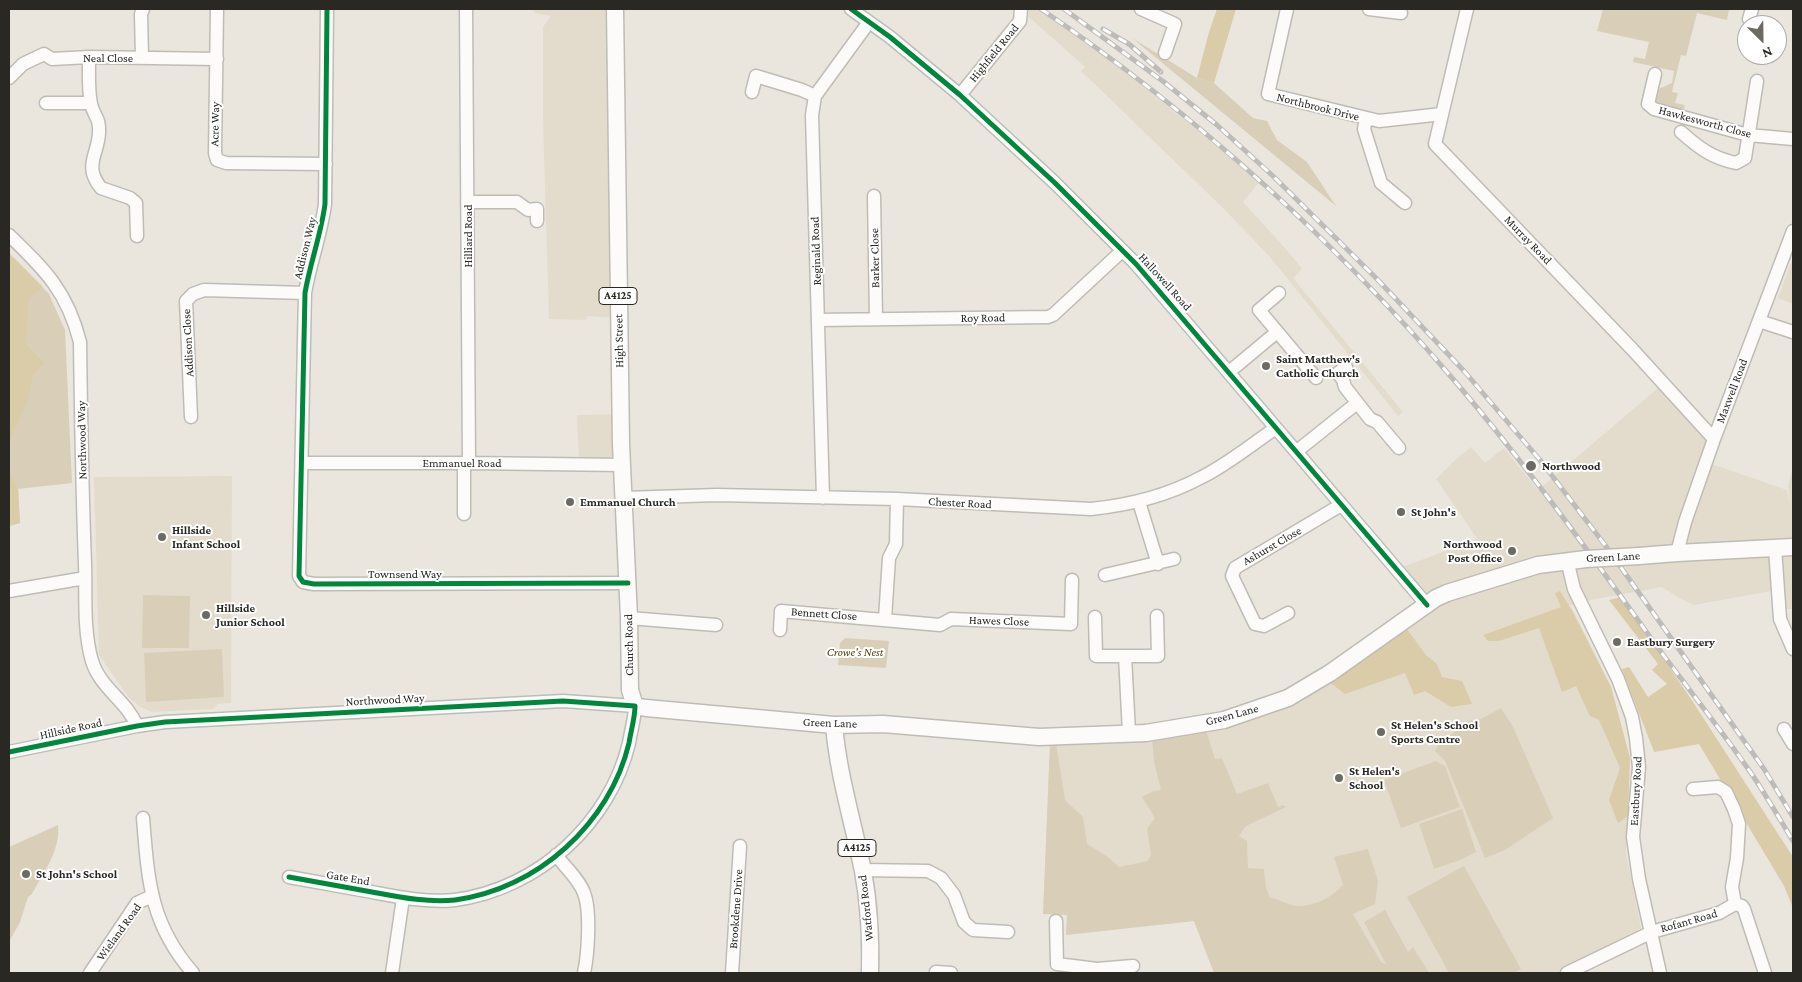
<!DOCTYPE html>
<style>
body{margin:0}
#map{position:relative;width:1802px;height:982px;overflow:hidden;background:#eae6de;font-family:"Crimson Pro",serif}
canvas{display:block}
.frame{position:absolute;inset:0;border:10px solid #2a2822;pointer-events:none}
.north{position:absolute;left:1737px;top:15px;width:50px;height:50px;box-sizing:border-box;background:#fff;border:1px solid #aaa9a7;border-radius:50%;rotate:157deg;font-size:14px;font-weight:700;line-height:20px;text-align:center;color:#2a2822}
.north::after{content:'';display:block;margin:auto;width:18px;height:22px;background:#6d6a64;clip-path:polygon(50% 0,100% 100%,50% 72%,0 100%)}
</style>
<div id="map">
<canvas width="1802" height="982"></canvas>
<div class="frame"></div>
<div class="north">N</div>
</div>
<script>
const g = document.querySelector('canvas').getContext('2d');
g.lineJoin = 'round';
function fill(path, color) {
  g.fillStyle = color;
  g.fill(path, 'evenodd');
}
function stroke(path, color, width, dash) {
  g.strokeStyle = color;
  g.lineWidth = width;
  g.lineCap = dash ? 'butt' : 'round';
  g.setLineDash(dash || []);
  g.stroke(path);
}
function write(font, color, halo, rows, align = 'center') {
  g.font = font + ' "Crimson Pro",serif';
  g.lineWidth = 4;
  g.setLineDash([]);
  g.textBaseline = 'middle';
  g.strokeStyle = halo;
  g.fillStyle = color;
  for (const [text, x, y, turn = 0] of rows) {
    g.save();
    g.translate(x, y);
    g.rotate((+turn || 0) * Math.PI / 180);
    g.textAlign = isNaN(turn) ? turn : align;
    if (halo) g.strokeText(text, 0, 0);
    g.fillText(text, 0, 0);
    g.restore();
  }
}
fill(new Path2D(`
 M534 9H615L616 318 587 316 586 320 549 319 543 120V27L551 16 534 13Z
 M1030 9H1038L1096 49 1260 181 1243 202 1287 250 1302 269 1293 278 1403 412 1398 416 1270 257 1222 207 1081 71 1085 67 1028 16Z
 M1793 258V304L1778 298Z
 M1664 383 1714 439 1706 462 1787 490 1790 504 1788 485 1793 467V609H1787L1771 591 1694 605 1679 598 1662 587 1580 602 1488 634 1571 607 1611 687 1630 758 1626 854 1641 928 1559 973H1214L1194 921 1066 935 1067 915 1043 914 1050 743 1235 722 1427 613 1400 568 1477 539 1481 544 1436 479 1456 459 1471 447 1485 463 1504 448 1538 490Z
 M617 414 619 462 579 461 577 415Z
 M232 476 231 703 218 704 213 709 152 712 140 707 129 698 99 655 94 477Z`), '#e3dccd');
fill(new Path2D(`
 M1603 9H1729L1727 20 1697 13 1686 56 1681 55 1672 92 1678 93 1675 103 1685 105 1683 112 1657 105 1653 96 1654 91 1672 83 1674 71 1633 62 1634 57 1645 59 1649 42 1597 31Z
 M1132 38 1197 78 1214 83 1253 118 1267 121 1277 140 1307 162 1336 206Z
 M9 253 49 294 65 330 72 483 18 489 20 523 9 526Z
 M143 595 190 596 189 648H142Z
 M845 638 889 641 886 668 838 665 840 643Z
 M222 649 224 697 146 702 144 653Z
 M1501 708 1513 727 1553 818 1505 850 1485 858 1445 761 1435 751 1439 744 1468 721 1481 719Z
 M1206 730 1215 759 1222 758 1237 794 1268 783 1278 807 1283 805 1286 807 1246 826 1239 836 1247 841 1248 868 1264 869 1266 888 1270 897C1279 900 1289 905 1297 906 1315 906 1331 898 1343 885L1334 857 1368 849 1378 881 1375 904 1353 914 1381 962 1386 964 1364 922 1385 910 1408 952 1413 947 1429 973H1214L1194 921 1066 935 1067 915 1043 914 1050 744 1056 743 1065 800 1083 817 1087 844 1108 857 1119 867 1148 861 1151 854 1147 829 1155 818 1142 797 1153 791 1161 790 1154 762 1152 738Z
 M1436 761 1445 766 1460 807 1401 828 1384 780Z
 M1462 809 1476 852 1460 860 1434 869 1419 824Z
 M58 825C61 850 43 873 32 894L28 897 20 922 9 942V847Z
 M1464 866 1521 969 1513 973H1449L1407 897Z`), '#d9cfb9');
fill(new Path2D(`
 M1217 9H1236L1214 83 1197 78 1209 32Z
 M9 253 43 287 29 299 26 344 44 363 33 375 28 400 9 442Z
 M9 471 18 489 20 523 9 526Z
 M1560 591 1573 612 1611 687 1630 758 1628 816 1618 823 1609 800 1620 768 1599 720 1590 716 1576 686 1562 692 1539 628 1499 641H1488L1483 635 1561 607 1555 593Z
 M1621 597 1693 702 1793 857V908L1784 886 1699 744 1654 752 1622 669 1629 667 1648 697 1667 684 1652 670 1658 664 1609 600Z
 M1406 628 1426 655 1437 664 1442 677 1462 681 1472 704 1451 707 1425 691 1414 695 1405 673 1345 694 1328 681Z`), '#dbcca9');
const minor = new Path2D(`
 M217 9 215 153 217 160 226 163 326 164
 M327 9 325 204C321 235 310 263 305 293L299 576 303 582 314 584 628 583
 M466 9 469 463
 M851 9 890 37 960 95 1055 183 1136 264 1427 605
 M1141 9 1175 24 1165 53
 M1287 9 1268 94 1379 121 1442 114
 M1369 9 1401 13
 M1467 9 1435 144 1632 349 1714 439
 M1749 19 1752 9
 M89 57C89 72 88 89 91 104 94 117 100 117 99 133 98 155 83 166 101 188L130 198 136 203 137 236
 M142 58 141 14 143 9
 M1655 74 1648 104 1654 109 1748 135 1793 139
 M9 78 23 64 44 54 52 59 89 57 217 59
 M752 92 756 76 802 90 815 96
 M960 95 1020 21 1021 9
 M46 103H91
 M1366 118 1364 129 1381 183 1405 203
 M1681 132C1699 148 1712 158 1736 163L1745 158 1757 81
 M874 196 876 319
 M467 202H517L528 210 537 209V221
 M9 235C45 270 67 291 80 342 81 416 82 489 85 563 86 595 83 630 92 661 100 688 127 701 137 726
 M1279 293 1259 310 1316 378
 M818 320 1048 317 1053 315 1122 251
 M1759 321 1793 332
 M1346 367 1338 373 1343 380 1345 387 1370 419 1377 422 1399 448
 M1229 372 1277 332
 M191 417 186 301 193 294 204 290 305 293
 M1297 451 1357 403
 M302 463H469L622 465
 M464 463V514
 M624 498 717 495 897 499 1091 509C1130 505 1167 496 1202 477 1228 464 1252 444 1276 428
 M823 498 812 115 815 96 869 22
 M1139 502 1158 564
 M1775 548 1780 619 1793 649
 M1677 553 1685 522 1714 439 1793 231
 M1567 560 1574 589 1618 679 1632 717 1636 738 1639 767 1633 837 1639 879 1660 973
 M1105 575 1174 559
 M9 591 85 578
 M1288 613 1264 626 1255 624 1232 576 1235 568 1341 505
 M1095 617 1096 656H1158L1157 616
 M629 618 716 625
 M885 619 889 558 896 544 897 499
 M780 630 781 611 940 625 951 619 1071 624 1072 580
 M1125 656 1129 733
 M1784 729 1793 744
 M9 752 137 726 165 722 563 701 635 706C635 718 631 730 629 743 610 823 538 889 455 900 428 903 399 897 372 892 345 887 317 882 289 877
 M1693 789 1718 787 1726 792 1734 809 1739 824 1737 858 1732 887 1735 904
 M143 818C148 880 150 924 193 973
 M556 855C565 867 579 879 584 893 591 911 588 954 584 973
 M862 870 928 871 941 878 954 895 964 922 973 930 1008 932
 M1056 921 1057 964 1097 969V973
 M1097 969 1133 966
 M936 972 951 973
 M90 973 137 903 152 896
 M392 973 403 898
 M732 973 740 846
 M1567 973 1652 932 1719 913 1735 904 1742 906 1744 909 1765 973`);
const major = new Path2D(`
 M615 9 621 444 629 618 630 690 635 706 646 708 834 725 883 724 1039 737 1146 733 1224 720 1288 698 1330 673 1436 598 1447 593 1538 565 1586 559
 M1639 556 1677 553 1793 547
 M834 725C838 774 853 822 863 871 869 904 871 939 870 973`);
stroke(minor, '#bfbcb6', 15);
stroke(major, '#bfbcb6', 19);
stroke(minor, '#fcfbfa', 12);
stroke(major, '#fcfbfa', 16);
const rail = new Path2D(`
 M1041 9C1194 113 1333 239 1453 379 1525 463 1589 552 1653 641 1685 685 1720 728 1751 773 1766 795 1779 818 1793 841
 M1064 9 1164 82 1217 125 1274 177 1376 278 1464 371 1540 460 1605 545 1764 769 1793 817
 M1103 29 1129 44 1161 72`);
stroke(rail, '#bdbcb9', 5);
stroke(rail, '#fff', 3, [9]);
const majorBridge = new Path2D(`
 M1586 559 1639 556`);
stroke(majorBridge, '#bfbcb6', 19, []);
stroke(majorBridge, '#fcfbfa', 16);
stroke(new Path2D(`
 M327 9 325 204C321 235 310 263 305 293L299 576 303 582 314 584 628 583
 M851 9 890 37 960 95 1055 183 1136 264 1427 605
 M9 752 137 726 165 722 563 701 635 706C635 718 631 730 629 743 610 823 538 889 455 900 428 903 399 897 372 892 345 887 317 882 289 877`), '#00873e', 5);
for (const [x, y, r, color] of [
 [1266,366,5,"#6d6a64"],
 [1531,466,6,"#6d6a64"],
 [570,502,5,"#6d6a64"],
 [1401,512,5,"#6d6a64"],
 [162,537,5,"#6d6a64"],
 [1512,551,5,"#6d6a64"],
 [206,615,5,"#6d6a64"],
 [1617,642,5,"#6d6a64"],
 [1381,732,5,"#6d6a64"],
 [1339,778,5,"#6d6a64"],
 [26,874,5,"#6d6a64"]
]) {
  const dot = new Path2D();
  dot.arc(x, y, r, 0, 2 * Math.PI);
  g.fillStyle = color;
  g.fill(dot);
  stroke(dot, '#fff', 2);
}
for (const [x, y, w] of [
 [618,296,38],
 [857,848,38]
]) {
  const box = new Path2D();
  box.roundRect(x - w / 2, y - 8.5, w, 17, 4);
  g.fillStyle = '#fff';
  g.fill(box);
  stroke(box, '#2a2822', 1);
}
write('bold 11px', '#2a2822', null, [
 ["A4125",618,296],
 ["A4125",857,848]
]);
write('12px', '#2a2822', '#fff', [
 ["Highfield Road",994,53,-51],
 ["Neal Close",108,58],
 ["Northbrook Drive",1318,107,14],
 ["Hawkesworth Close",1705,122,15],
 ["Acre Way",215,124,-89],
 ["Hilliard Road",468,236,-90],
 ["Murray Road",1528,240,46],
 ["Addison Way",305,248,-76],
 ["Reginald Road",816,251,-92],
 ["Barker Close",875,258,-91],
 ["Hallowell Road",1165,282,48],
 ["Roy Road",983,318,-1],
 ["High Street",619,341,-91],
 ["Addison Close",188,343,-93],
 ["Maxwell Road",1732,391,-69],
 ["Northwood Way",82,440,-91],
 ["Emmanuel Road",462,463],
 ["Chester Road",960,503,3],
 ["Ashurst Close",1272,546,-30],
 ["Green Lane",1613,557,-3],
 ["Townsend Way",405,574],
 ["Bennett Close",824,614,4],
 ["Hawes Close",999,621,2],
 ["Church Road",629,645,-91],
 ["Northwood Way",385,700,-3],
 ["Green Lane",1232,715,-15],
 ["Green Lane",830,723,2],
 ["Hillside Road",71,729,-12],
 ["Eastbury Road",1636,791,-87],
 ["Gate End",348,878,10],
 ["Watford Road",866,908,-96],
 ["Brookdene Drive",736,909,-86],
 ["Rofant Road",1689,921,-16],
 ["Wieland Road",119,932,-54]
]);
write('bold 12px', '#2a2822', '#fff', [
 ["Saint Matthew's",1276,359],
 ["Catholic Church",1276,373],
 ["Northwood",1542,466],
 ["Emmanuel Church",580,502],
 ["St John's",1411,512],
 ["Hillside",172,530],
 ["Infant School",172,544],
 ["Northwood",1502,544,"right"],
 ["Post Office",1502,558,"right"],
 ["Hillside",216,608],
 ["Junior School",216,622],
 ["Eastbury Surgery",1627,642],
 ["St Helen's School",1391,725],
 ["Sports Centre",1391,739],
 ["St Helen's",1349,771],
 ["School",1349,785],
 ["St John's School",36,874]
], 'left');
write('italic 12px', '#554519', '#fff', [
 ["Crowe's Nest",855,652]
]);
</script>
